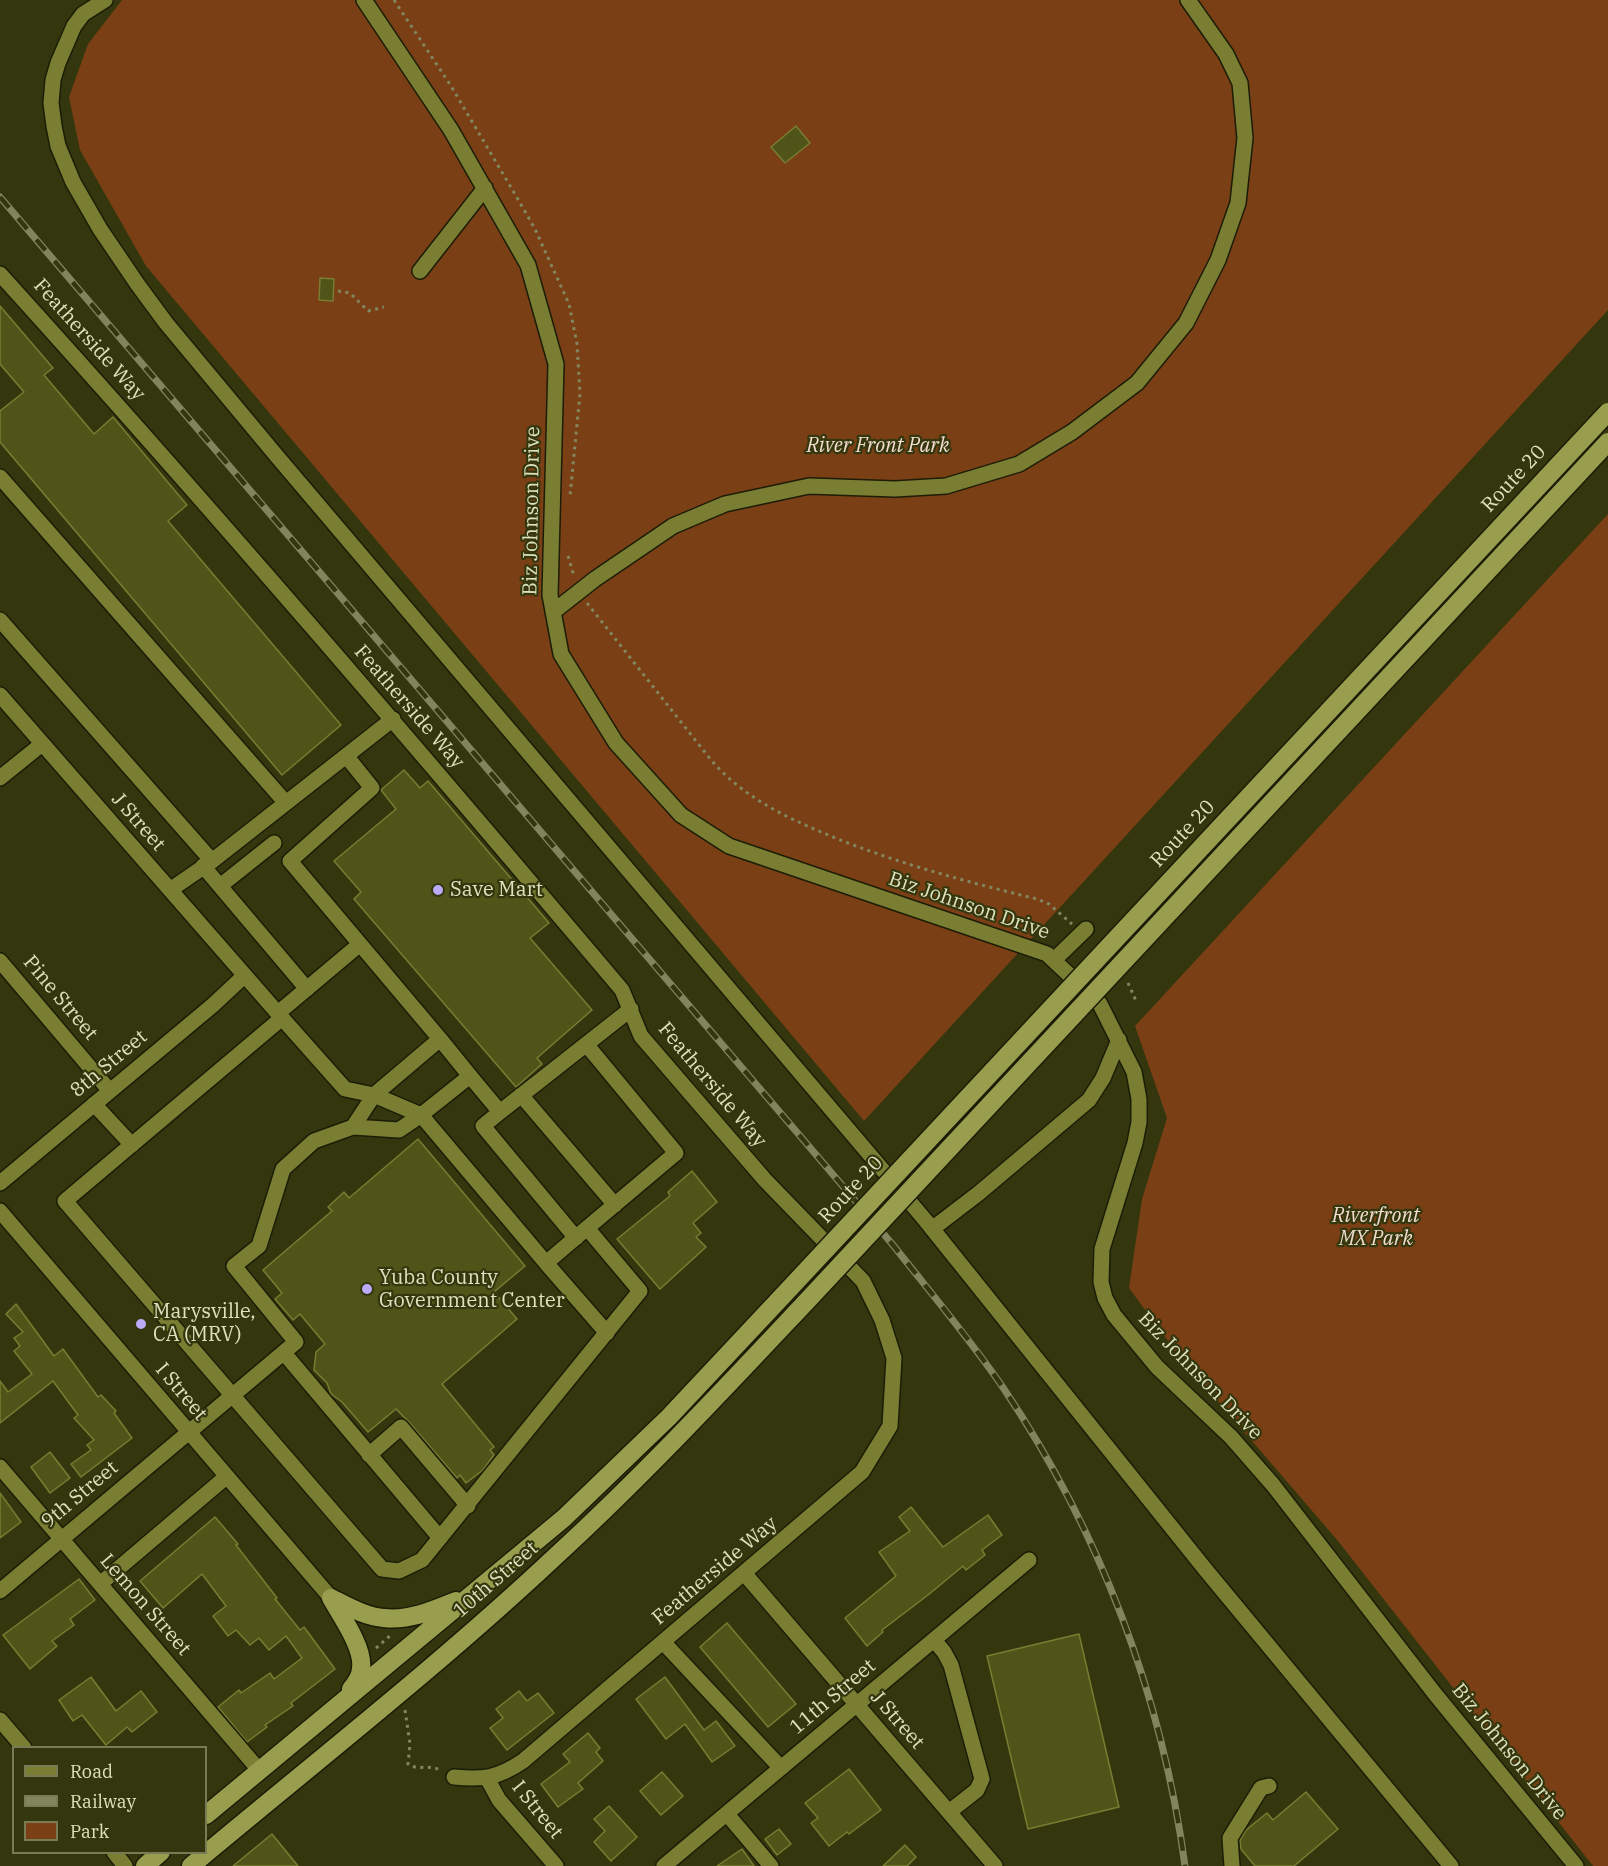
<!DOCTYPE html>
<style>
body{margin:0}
#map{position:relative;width:1608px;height:1866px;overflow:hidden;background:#34370e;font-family:"IBM Plex Serif",serif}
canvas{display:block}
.legend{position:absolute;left:12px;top:1746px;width:195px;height:108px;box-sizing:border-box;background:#34370e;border:2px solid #787b54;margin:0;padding:8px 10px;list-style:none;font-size:18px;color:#dde1bc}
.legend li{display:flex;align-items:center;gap:12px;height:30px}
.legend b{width:30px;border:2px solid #787b54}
</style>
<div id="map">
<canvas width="1608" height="1866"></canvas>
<ul class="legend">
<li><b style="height:8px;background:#797e33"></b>Road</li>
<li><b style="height:8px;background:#81845d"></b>Railway</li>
<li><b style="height:16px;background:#7a3f14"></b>Park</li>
</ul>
</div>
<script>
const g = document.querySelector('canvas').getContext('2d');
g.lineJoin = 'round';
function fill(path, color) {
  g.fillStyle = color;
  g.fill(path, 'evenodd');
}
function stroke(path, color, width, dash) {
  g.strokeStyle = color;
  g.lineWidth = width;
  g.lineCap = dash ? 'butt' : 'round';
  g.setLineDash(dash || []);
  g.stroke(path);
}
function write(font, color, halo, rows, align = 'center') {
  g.font = font + ' "IBM Plex Serif",serif';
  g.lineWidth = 4.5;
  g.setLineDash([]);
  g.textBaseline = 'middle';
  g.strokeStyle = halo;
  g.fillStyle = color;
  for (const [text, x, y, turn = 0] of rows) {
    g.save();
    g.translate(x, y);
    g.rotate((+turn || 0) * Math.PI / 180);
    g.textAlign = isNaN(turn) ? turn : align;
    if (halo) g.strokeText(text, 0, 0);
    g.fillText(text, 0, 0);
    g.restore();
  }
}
fill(new Path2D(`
 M122 0H1608V310L864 1121 146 266 80 150 69 97 88 44Z
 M1608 514V1866H1593L1338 1541 1179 1356 1129 1288 1142 1199 1167 1118 1135 1026Z`), '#7a3f14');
const building = new Path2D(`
 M796 126 810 143 785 163 771 147Z
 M320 278 334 279 333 301 319 300Z
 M0 306 53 368 44 375 94 434 113 417 187 505 168 521 341 725 282 775 0 442V411L24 392 0 364Z
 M404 770 420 788 428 781 549 923 530 938 592 1010 537 1058 542 1064 516 1087 354 899 361 892 334 861 396 809 381 790Z
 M418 1139 525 1266 494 1292 517 1319 442 1384 494 1447 490 1450 494 1455 483 1470 466 1483 460 1475 457 1478 408 1421 396 1409 368 1432 342 1402 331 1394 327 1383 314 1370 316 1352 325 1344 300 1314 293 1320 275 1299 282 1293 263 1270 332 1211 328 1207 344 1192 349 1198Z
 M692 1171 717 1202 693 1223 701 1233 696 1237 706 1247 660 1289 617 1239 670 1196 668 1192Z
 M16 1304 54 1356 63 1349 98 1397 101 1395 116 1411 114 1413 132 1438 81 1477 71 1464 91 1450 87 1445 94 1440 74 1418 78 1415 53 1381 0 1423V1381L8 1392 32 1374 14 1351 20 1346 14 1338 23 1332 6 1314Z
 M50 1452 70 1478 50 1493 31 1467Z
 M0 1493 21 1522 0 1538Z
 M911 1507 943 1547 988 1515 1002 1535 982 1550 985 1555 966 1570 963 1566 928 1595 882 1630 883 1632 867 1646 845 1618 896 1576 879 1552 910 1531 899 1517Z
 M215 1517 238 1544 236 1545 277 1598 275 1599 300 1630 304 1627 335 1669 291 1703 293 1706 265 1725 267 1727 247 1742 218 1707 239 1690 241 1693 270 1673 274 1679 302 1658 286 1636 269 1650 259 1638 250 1645 236 1630 228 1636 213 1616 226 1606 202 1574 163 1608 140 1581Z
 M79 1579 95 1600 70 1619 74 1625 52 1641 57 1646 30 1669 3 1635Z
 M727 1623 796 1704 768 1727 700 1647Z
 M1079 1634 1119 1807 1028 1829 987 1656Z
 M91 1677 116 1711 141 1691 157 1712 132 1732 127 1727 106 1745 82 1715 73 1721 59 1700Z
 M665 1677 704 1730 716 1721 735 1746 712 1762 685 1724 666 1739 636 1699Z
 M519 1691 527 1701 538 1693 554 1713 507 1750 490 1728 503 1718 496 1709Z
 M588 1733 600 1748 596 1752 603 1761 578 1783 583 1789 558 1807 541 1784 570 1762 563 1754Z
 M849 1769 881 1810 849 1834 847 1832 829 1846 811 1823 818 1818 805 1803Z
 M662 1772 683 1796 661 1815 640 1791Z
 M1306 1792 1338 1829 1294 1866H1255L1241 1849 1240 1840 1246 1830 1267 1813 1273 1820Z
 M609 1806 637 1837 611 1861 594 1842 605 1831 594 1819Z
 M779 1829 791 1844 777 1855 765 1839Z
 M272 1834 298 1866H233Z
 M905 1845 916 1857 907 1866H883Z
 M742 1849 754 1866H717Z`);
fill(building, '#505419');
stroke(building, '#787d32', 1.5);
const minor = new Path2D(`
 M105 0 83 14 74 26 58 63 53 80 51 103 54 126 58 146 73 182 100 229 138 285 166 323 275 454 926 1221 1205 1569 1451 1866
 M364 0 451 130 528 265 556 364 550 595 561 654 616 743 681 815 729 846 1047 954 1100 1004 1134 1072 1139 1099V1122L1135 1143 1102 1249 1101 1282 1105 1298 1114 1315 1157 1367 1231 1437 1273 1485 1435 1694 1576 1866
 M420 271 485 188
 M0 274C212 508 418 749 622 990L641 1036 765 1180 863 1281 882 1320 894 1358 890 1426 862 1472 523 1761C498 1778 483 1780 454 1777
 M0 477 286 803
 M553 612 595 579 673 526 725 504 809 486 895 489 946 486 1019 464 1072 432 1137 383 1186 323 1218 260 1238 203 1245 138 1240 83 1226 54 1188 0
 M0 620 212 861
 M0 695 282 1018
 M347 757 372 788 290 861 440 1039
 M0 778 42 744
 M203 866 307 989
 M220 886 274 843
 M170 890 212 861 393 719
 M1054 960 1086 929
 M0 961 110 1091
 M278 1013 360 944
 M586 1044 676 1153 587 1228
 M470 1076 440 1039 374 1095 345 1089 282 1018 65 1201 382 1569 399 1571 422 1560 640 1291 587 1228 546 1263 421 1115 470 1076 500 1112 631 1009
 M374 1095 421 1115 399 1130 353 1127Z
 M521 1095 615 1205
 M94 1104 132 1145
 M500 1112 483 1126 576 1238
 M0 1183 213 1005 244 976
 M0 1211 331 1598
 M932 1229 979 1193 1089 1100 1103 1078 1119 1040
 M546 1263 607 1333
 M284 1353 440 1538
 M369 1455 401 1427 468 1506
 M0 1467 259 1770
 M744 1573 995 1866
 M100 1584 226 1477
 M0 1591 296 1342 234 1266 259 1246 283 1169 314 1141 353 1127
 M934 1640 944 1652 951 1665 982 1779 977 1790 949 1812
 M663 1642 781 1768
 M0 1720 24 1748
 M487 1778 499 1800 556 1866
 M727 1814 771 1866
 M114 1852 125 1866
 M664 1866 1029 1560
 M1232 1866 1230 1838 1261 1788 1269 1786`);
const highway = new Path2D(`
 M331 1598C347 1606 366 1617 384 1618 409 1621 434 1610 456 1601
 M331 1598C341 1616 364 1648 361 1668 361 1675 356 1683 351 1689
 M206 1815 564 1518 669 1417 790 1288
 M145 1866 161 1852
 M191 1866C314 1763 441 1664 558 1554 645 1474 725 1388 806 1302`);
stroke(minor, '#1c1d06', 18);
stroke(highway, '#1c1d06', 21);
stroke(new Path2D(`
 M394 0 451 86 519 201 535 229 569 304 577 344 580 394 570 496
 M338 291 350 293 368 311 384 307
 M568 556 574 576
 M587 603 711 760C744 798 787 818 833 837 899 864 968 882 1037 899L1049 904 1072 924
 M1128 983 1137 1003
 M376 1648 391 1635
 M405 1710 410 1744 408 1764C417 1771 429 1764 440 1770`), '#83875f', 3, [3, 4.5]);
stroke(minor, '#797e33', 15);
stroke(highway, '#999e4f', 18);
const rail = new Path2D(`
 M0 197 893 1245C930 1292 970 1339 1004 1389 1100 1532 1162 1695 1185 1866`);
stroke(rail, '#81845d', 7);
stroke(rail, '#34370e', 4.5, [14]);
const highwayBridge = new Path2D(`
 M790 1288 1608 412
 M806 1302 1608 442`);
stroke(highwayBridge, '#1c1d06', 21, []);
stroke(highwayBridge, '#999e4f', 18);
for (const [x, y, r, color] of [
 [438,890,6,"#b9abf7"],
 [367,1289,6,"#b9abf7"],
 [141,1324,6,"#b9abf7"]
]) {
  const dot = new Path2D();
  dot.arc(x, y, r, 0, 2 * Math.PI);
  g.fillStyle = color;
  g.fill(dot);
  stroke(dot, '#34370e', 2);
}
write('20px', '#dde1bc', '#34370e', [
 ["Featherside Way",89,340,48],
 ["Route 20",1514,479,-47],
 ["Biz Johnson Drive",532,511,-89],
 ["Featherside Way",409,707,49],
 ["J Street",138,822,49],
 ["Route 20",1183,834,-47],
 ["Biz Johnson Drive",969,906,19],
 ["Pine Street",60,998,50],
 ["8th Street",109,1064,-40],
 ["Featherside Way",712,1085,50],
 ["Route 20",851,1190,-47],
 ["Biz Johnson Drive",1200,1376,46],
 ["I Street",181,1392,50],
 ["9th Street",80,1495,-40],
 ["Featherside Way",715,1571,-40],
 ["10th Street",496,1580,-41],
 ["Lemon Street",145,1605,49],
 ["11th Street",833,1697,-40],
 ["J Street",897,1720,49],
 ["Biz Johnson Drive",1509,1752,51],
 ["I Street",537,1810,51]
]);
write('italic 20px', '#f4ddcf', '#34370e', [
 ["River Front Park",878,446],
 ["Riverfront",1376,1216],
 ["MX Park",1376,1239]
]);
write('20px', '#dde1bc', '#34370e', [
 ["Save Mart",450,890],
 ["Yuba County",379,1278],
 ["Government Center",379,1301],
 ["Marysville,",153,1312],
 ["CA (MRV)",153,1335]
], 'left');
</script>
